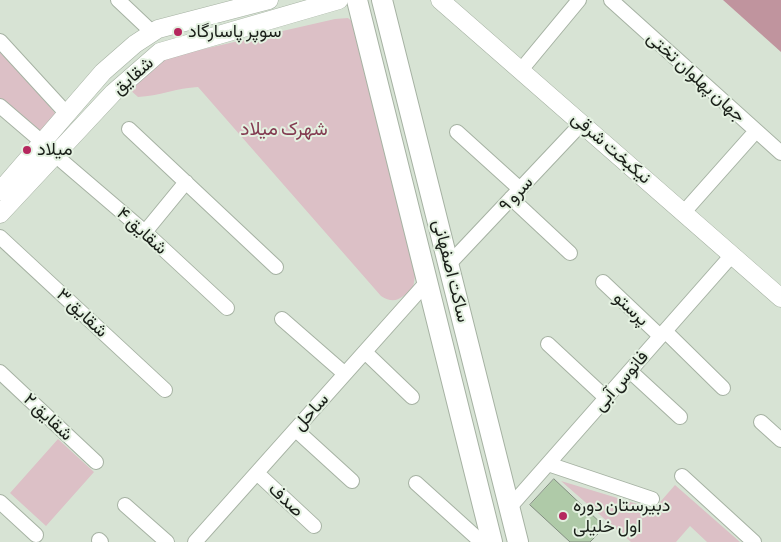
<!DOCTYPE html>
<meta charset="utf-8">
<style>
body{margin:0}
canvas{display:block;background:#d7e3d4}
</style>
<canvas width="781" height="542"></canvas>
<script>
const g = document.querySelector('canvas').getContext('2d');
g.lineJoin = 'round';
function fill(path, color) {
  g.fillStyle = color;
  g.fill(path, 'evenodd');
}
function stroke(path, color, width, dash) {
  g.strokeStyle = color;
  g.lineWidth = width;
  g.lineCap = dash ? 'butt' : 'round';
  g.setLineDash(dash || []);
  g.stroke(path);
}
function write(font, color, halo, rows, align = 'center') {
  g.font = font + ' "Alegreya Sans",Vazirmatn,sans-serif';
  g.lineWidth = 4;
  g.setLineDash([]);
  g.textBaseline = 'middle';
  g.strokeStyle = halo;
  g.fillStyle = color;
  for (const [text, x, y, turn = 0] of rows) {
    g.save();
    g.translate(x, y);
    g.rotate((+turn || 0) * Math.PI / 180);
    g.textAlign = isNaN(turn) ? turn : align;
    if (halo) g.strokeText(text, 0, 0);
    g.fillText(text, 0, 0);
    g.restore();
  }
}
fill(new Path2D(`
 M348 18 354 23 415 276 413 288C402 298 395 305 381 296L198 87C177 88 159 96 138 97L128 88 156 64 173 56 335 19Z
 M0 48 55 113 54 123 38 133 0 98Z
 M58 439 94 472 46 526 10 493Z
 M561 481 654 509 675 485 740 542H707L690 526 676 542H631Z`), '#dcc0c6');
fill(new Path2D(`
 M723 0H781V52Z`), '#c0949e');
const building = new Path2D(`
 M554 479 605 527 590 542H570L530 505Z`);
fill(building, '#afcaa8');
stroke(building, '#828e80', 1);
const minor = new Path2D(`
 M118 0 153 33
 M611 0 781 153
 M0 41 67 114
 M521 70 579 0
 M0 106 42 142
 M129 129 276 267
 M457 132 520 189
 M55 155 145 232 227 308
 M511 198 570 253
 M684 212 756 131
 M145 232 186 182
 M0 237 165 390
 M449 264 582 123
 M603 282 660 336
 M282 319 345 374
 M665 331 723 388
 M548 344 606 398
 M365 352 412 397
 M630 371 680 417
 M0 372 96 462
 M761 422 781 440
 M296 430 352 481
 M548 464 652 499
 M257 473 314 526
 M682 476 754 542
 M416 483 478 539
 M0 502 36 535
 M125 505 167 542
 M509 508 732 255
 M99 540 101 542
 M195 542 427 282`);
const tertiary = new Path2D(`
 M440 0 781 298
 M0 191 103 72 135 44 158 29 269 0
 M0 214 113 93 160 52 339 0`);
const secondary = new Path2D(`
 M357 0 492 542
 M382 0 518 542`);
stroke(minor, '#a6b2a3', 16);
stroke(tertiary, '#a6b2a3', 19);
stroke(secondary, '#a6b2a3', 22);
stroke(minor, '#fff', 14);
stroke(tertiary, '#fff', 18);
stroke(secondary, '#fff', 20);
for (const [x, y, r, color] of [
 [178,32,5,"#b5275e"],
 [27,150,5,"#b5275e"],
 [563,516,5,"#b5275e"]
]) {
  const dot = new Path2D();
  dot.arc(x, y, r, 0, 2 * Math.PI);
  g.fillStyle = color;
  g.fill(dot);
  stroke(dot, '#e4f1e1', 2);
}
write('18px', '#1a1f19', '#e4f1e1', [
 ["سوپر پاسارگاد",188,32],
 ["میلاد",37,150],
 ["دبیرستان دوره",573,506],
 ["اول خلیلی",573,527]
], 'left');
write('18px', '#1a1f19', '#e4f1e1', [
 ["شقایق",133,76,-41],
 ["جهان پهلوان تختی",696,77,42],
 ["نیکبخت شرقی",611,148,41],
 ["سرو ۹",516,194,-47],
 ["شقایق ۴",142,231,42],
 ["ساکت اصفهانی",451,271,76],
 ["پرستو",631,309,43],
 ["شقایق ۳",82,313,43],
 ["فانوس آبی",621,381,-49],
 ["ساحل",311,412,-48],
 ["شقایق ۲",48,417,43],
 ["صدف",286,500,43]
]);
write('19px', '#833c51', '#e4f1e1', [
 ["شهرک میلاد",284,129]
]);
</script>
